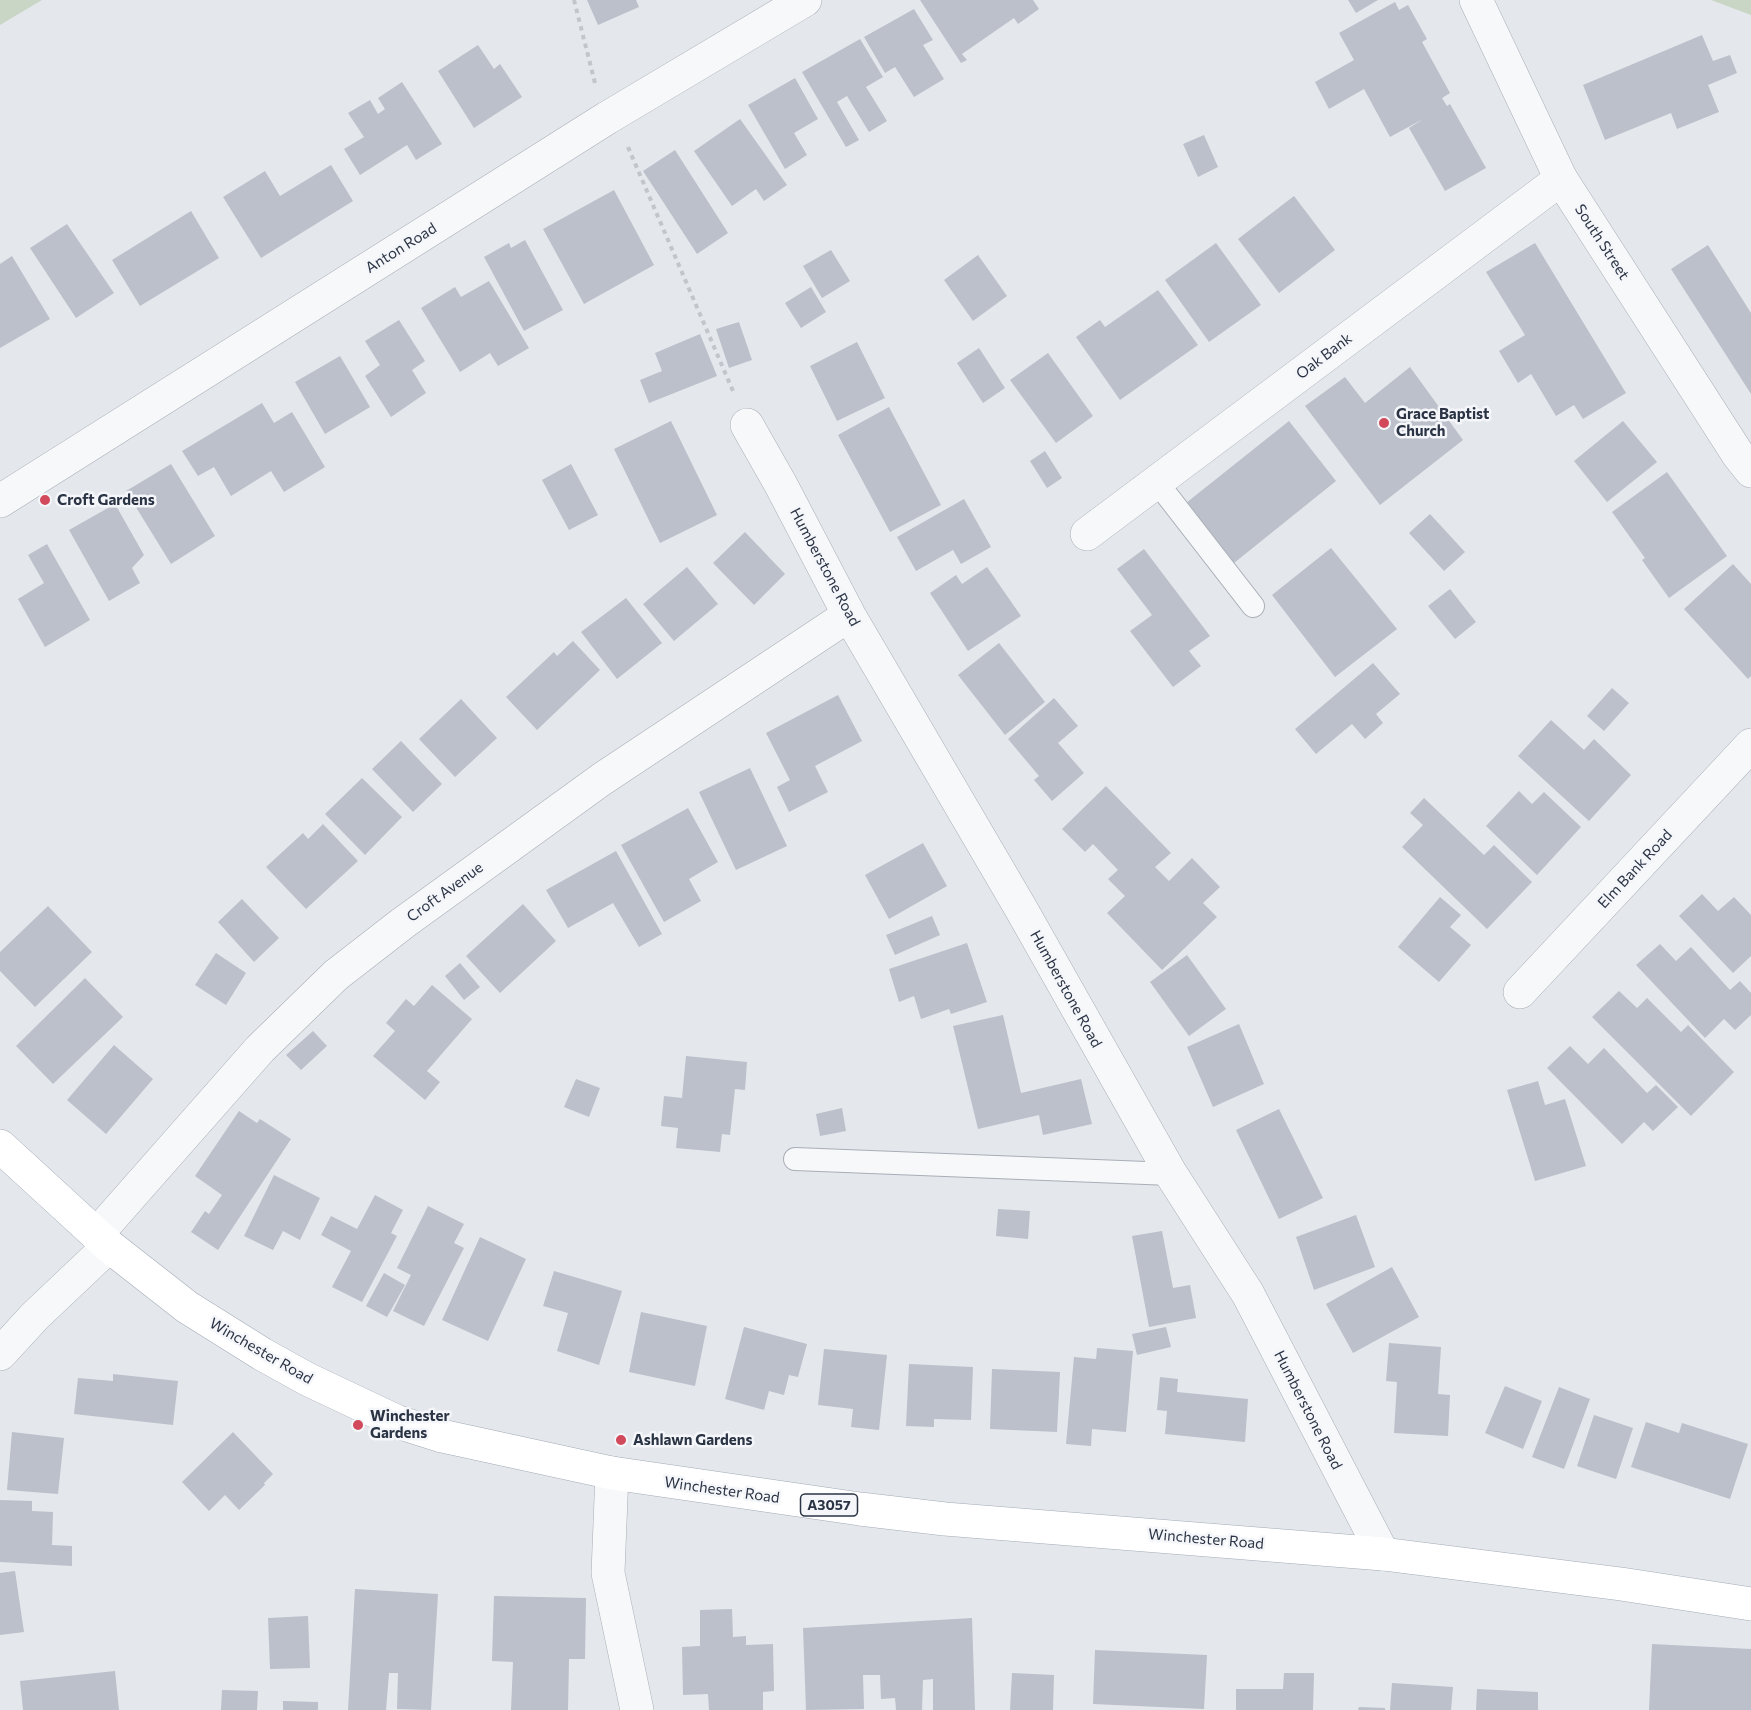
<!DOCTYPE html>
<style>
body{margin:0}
canvas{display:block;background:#e4e7ec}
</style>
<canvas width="1751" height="1710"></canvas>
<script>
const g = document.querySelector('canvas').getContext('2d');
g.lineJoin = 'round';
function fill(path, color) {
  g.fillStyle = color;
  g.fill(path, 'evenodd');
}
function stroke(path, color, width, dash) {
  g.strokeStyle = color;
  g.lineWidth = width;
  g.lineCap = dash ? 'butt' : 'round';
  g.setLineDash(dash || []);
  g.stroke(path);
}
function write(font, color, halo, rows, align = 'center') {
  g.font = font + ' Commissioner,sans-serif';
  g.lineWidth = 5;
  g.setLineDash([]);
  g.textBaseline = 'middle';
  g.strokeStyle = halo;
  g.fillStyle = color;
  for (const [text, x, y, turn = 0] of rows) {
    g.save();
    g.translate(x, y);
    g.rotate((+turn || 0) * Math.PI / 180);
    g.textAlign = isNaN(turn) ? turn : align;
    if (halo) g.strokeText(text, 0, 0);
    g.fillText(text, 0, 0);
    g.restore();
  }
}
fill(new Path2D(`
 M0 0H42L0 25Z
 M1711 0H1751V15Z`), '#c9d6c5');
fill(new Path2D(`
 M587 0H636L639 7 598 25Z
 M920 0H1033L1039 9 1018 24 1014 18 962 54 967 60 961 63Z
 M1348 0H1378L1356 13Z
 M1395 2 1399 10 1408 5 1427 39 1422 42 1450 93 1442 98 1447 106 1450 104 1486 168 1445 191 1409 128 1423 119 1390 137 1364 89 1329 109 1315 82 1354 60 1339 33Z
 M914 9 933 40 923 45 944 79 914 97 895 67 885 73 864 37Z
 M1702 35 1713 61 1730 55 1737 73 1708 85 1719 112 1677 129 1671 113 1605 140 1583 85Z
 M860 39 883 77 866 87 887 121 869 132 847 96 837 102 859 140 846 147 802 72Z
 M478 45 494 69 500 64 522 97 474 128 438 71Z
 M795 78 818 119 794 133 807 155 785 169 748 105Z
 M402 82 442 144 416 160 407 145 360 175 344 149 364 137 348 113 370 100 378 114 385 109 378 98Z
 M740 119 787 185 764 201 756 189 732 206 694 151Z
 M1204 135 1218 167 1198 177 1183 144Z
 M675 150 728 233 697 254 643 171Z
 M331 165 353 201 261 258 223 197 265 171 280 196Z
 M614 190 654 265 584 304 543 229Z
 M1294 196 1335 250 1279 293 1238 239Z
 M191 211 219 258 140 306 112 260Z
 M67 224 114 293 76 318 30 248Z
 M525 240 563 310 524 331 484 257 509 243 511 248Z
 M1216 243 1261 305 1209 342 1165 280Z
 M1535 243 1626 393 1583 419 1574 405 1556 416 1531 374 1518 383 1499 351 1525 335 1486 272Z
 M1708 245 1751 313V394L1671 269Z
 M831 250 850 281 822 298 803 266Z
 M978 255 1007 296 973 321 944 280Z
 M12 256 50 319 0 348V264Z
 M489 281 529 348 498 366 490 353 460 372 421 308 455 287 461 297Z
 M811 287 826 312 801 328 785 303Z
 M1158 290 1198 345 1120 400 1076 337 1100 320 1105 327Z
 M399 320 425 361 412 370 426 393 391 417 365 376 380 365 365 341Z
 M739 322 752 360 729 368 716 329Z
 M700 334 717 376 649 403 640 380 662 371 655 353Z
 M857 342 885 398 837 421 810 366Z
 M979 348 1005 388 983 403 957 363Z
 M1048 353 1093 416 1056 443 1010 380Z
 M340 356 370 407 325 434 295 382Z
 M1410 367 1463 440 1380 505 1305 406 1345 377 1365 403Z
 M262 403 274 423 292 412 325 467 284 492 271 471 231 496 214 467 198 476 182 451Z
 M889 407 941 505 890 532 838 435Z
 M671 421 717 515 660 543 614 449Z
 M1289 421 1336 481 1234 563 1186 503Z
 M1623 421 1657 462 1607 502 1574 461Z
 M1045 451 1062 478 1047 488 1030 461Z
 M171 464 215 536 171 564 126 491Z
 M571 464 598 515 569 530 542 480Z
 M1667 472 1727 556 1669 598 1642 560 1645 558 1612 512Z
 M964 499 991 547 961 564 953 550 916 571 897 537Z
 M115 504 144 555 132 568 140 583 109 601 69 530Z
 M1430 514 1465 552 1444 571 1409 533Z
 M745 532 785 574 754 605 713 563Z
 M47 544 90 620 45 647 18 599 44 583 28 555Z
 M1331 548 1397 629 1335 677 1272 595Z
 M1144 549 1210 636 1189 651 1201 666 1173 687 1130 631 1152 615 1117 569Z
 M1733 564 1751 584V676L1748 679 1684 609Z
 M687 567 718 604 674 641 643 604Z
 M987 567 1021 616 968 651 930 593 956 575 962 584Z
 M1450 589 1476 622 1455 639 1428 606Z
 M626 598 662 643 617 679 581 632Z
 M573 641 600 670 537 730 506 697 554 652 557 656Z
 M999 643 1045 702 1005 735 958 675Z
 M1373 663 1400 694 1376 714 1383 723 1365 739 1352 724 1316 754 1295 729Z
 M1612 688 1629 703 1604 731 1587 716Z
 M838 695 862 741 815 766 828 792 789 812 777 787 790 780 766 733Z
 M1054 698 1078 726 1058 743 1084 773 1052 801 1034 780 1039 776 1008 739Z
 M461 699 497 738 455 777 419 739Z
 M1551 720 1584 750 1594 739 1631 775 1589 821 1518 756Z
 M401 741 442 784 413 812 372 769Z
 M750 768 787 846 736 870 699 792Z
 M362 778 402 817 365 855 325 814Z
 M1106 786 1171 853 1155 867 1169 881 1192 858 1220 887 1203 903 1217 917 1162 970 1107 913 1125 896 1108 879 1118 870 1093 844 1085 852 1062 829Z
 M1519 791 1532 804 1544 792 1581 827 1537 875 1486 826Z
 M1424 798 1484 855 1494 845 1532 882 1487 929 1402 847 1423 825 1410 813Z
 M688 808 718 862 689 879 701 901 664 922 621 845Z
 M323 824 358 861 306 909 266 867 303 833 308 839Z
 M923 843 947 886 889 919 865 875Z
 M616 851 662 934 639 947 613 903 568 928 546 890Z
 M1702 894 1718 911 1734 897 1751 915V956L1733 973 1679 916Z
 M1440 897 1461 915 1450 927 1471 945 1439 982 1398 947Z
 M242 899 279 938 254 962 218 922Z
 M523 904 556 941 500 993 466 956Z
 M48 906 92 952 35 1007 0 971V952Z
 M932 916 940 935 895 955 886 935Z
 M967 943 987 1002 951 1014 949 1009 921 1019 914 996 899 1002 889 969Z
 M1660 944 1676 961 1691 947 1730 990 1740 981 1751 993V1015L1735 1030 1724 1019 1705 1038 1636 965Z
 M216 953 246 973 226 1005 195 985Z
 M1187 955 1226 1009 1189 1036 1150 982Z
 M460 963 480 987 464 1000 445 976Z
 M85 978 123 1017 53 1084 16 1046Z
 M432 985 472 1019 427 1071 440 1082 425 1100 373 1056 395 1031 386 1023 406 999 414 1006Z
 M1619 991 1637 1008 1647 998 1681 1032 1688 1025 1734 1072 1691 1116 1592 1017Z
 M1003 1015 1021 1093 1081 1079 1092 1124 1043 1135 1039 1115 978 1129 953 1026Z
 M1239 1024 1264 1084 1213 1107 1187 1047Z
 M313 1031 327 1046 301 1070 286 1055Z
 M114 1045 153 1079 106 1134 67 1100Z
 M1570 1046 1588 1064 1604 1048 1647 1093 1656 1085 1678 1107 1653 1131 1644 1122 1622 1144 1547 1068Z
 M686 1056 747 1062 745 1090 735 1089 730 1135 722 1134 720 1152 676 1148 678 1128 661 1126 664 1096 682 1098Z
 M576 1079 600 1088 589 1117 564 1107Z
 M1538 1081 1545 1105 1565 1099 1586 1166 1535 1181 1507 1090Z
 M842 1108 846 1131 820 1136 816 1114Z
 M1279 1109 1323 1198 1279 1219 1236 1130Z
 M239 1111 257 1123 260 1119 291 1139 218 1250 191 1232 205 1211 209 1214 222 1195 195 1176Z
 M274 1175 320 1198 300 1240 283 1231 273 1250 244 1236Z
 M375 1195 403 1210 391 1233 397 1236 362 1302 332 1287 351 1251 321 1235 331 1216 357 1229Z
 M428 1206 464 1224 454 1243 464 1248 424 1326 393 1311 411 1275 397 1268Z
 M998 1209 1030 1211 1028 1239 996 1236Z
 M1356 1215 1375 1267 1314 1290 1296 1237Z
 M1162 1231 1173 1288 1190 1285 1196 1318 1149 1327 1132 1236Z
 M480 1237 526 1259 488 1341 442 1320Z
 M1392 1267 1419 1317 1353 1353 1326 1304Z
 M554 1271 622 1291 599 1365 557 1351 568 1313 543 1306Z
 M384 1273 405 1285 387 1317 366 1306Z
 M641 1312 707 1326 695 1386 629 1372Z
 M744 1327 807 1344 798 1377 789 1375 784 1395 769 1391 764 1410 725 1399Z
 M1166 1327 1171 1347 1137 1355 1132 1334Z
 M1389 1343 1441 1347 1438 1394 1450 1395 1448 1436 1394 1433 1397 1382 1386 1381Z
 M1097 1348 1133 1351 1126 1432 1092 1429 1091 1446 1066 1444 1074 1357 1096 1359Z
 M824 1349 887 1355 879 1430 851 1427 853 1409 818 1405Z
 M909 1364 973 1367 971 1420 934 1419V1427L906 1426Z
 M992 1369 1060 1372 1057 1432 990 1429Z
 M113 1374 178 1381 173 1425 74 1414 78 1378 113 1381Z
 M1160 1377 1178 1379 1177 1392 1248 1399 1245 1442 1165 1434 1167 1411 1157 1410Z
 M1505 1386 1542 1401 1523 1449 1485 1433Z
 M1559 1387 1590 1399 1564 1469 1532 1457Z
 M1594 1415 1633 1428 1616 1479 1577 1466Z
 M1646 1422 1679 1433 1682 1423 1748 1444 1730 1499 1631 1467Z
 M12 1432 64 1438 58 1494 7 1490Z
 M233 1432 273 1474 264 1483 265 1485 239 1510 225 1495 209 1511 182 1482Z
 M0 1500 32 1501V1511L53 1512 52 1545 72 1546V1566L0 1562Z
 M15 1571 24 1632 0 1635V1573Z
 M355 1589 438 1594 431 1710 397 1709 398 1673H389L386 1710H348Z
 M494 1596 586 1598 585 1659H569L568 1710H511L513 1662 492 1661Z
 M732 1609 733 1637 746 1636V1645L773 1644 774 1691 763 1692V1710H709L708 1694 683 1695 682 1647 700 1646V1610Z
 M308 1616 310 1668 270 1669 268 1618Z
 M972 1618 975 1710H933V1679L923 1680 922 1710H896L895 1698 881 1699 880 1675H863L864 1709 806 1710 803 1628Z
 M1652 1644 1751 1649V1710H1649Z
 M1095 1650 1207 1655 1204 1709 1093 1704Z
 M115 1671 119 1710H23L20 1681Z
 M1012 1673 1054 1675 1053 1710H1010Z
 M1284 1673H1314L1313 1710H1236V1689H1283Z
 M1392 1683 1453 1687 1451 1710H1390Z
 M1477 1689 1538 1692V1710H1476Z
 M222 1690 258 1691 257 1710H221Z
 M283 1701 318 1702V1710H283Z
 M1359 1707 1385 1708V1710H1358Z`), '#bbc0ca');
const service = new Path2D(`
 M1156 481 1253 606
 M795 1159 1171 1174`);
const minor = new Path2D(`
 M747 425 781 485 849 615 1020 907 1171 1174 1248 1294 1383 1554
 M0 501 607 118 805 0
 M1087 534 1561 179
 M1520 992 1751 745
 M97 1234 260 1049 336 975 403 923 602 779 849 615
 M0 1354 35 1316 109 1246
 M612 1473 608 1573 637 1710`);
const tertiary = new Path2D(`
 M1476 0 1561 179 1739 456 1751 471`);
const primary = new Path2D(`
 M0 1146 109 1246 187 1307 262 1354 307 1379 398 1422 442 1436 612 1473 860 1509 945 1519 1383 1554 1621 1584 1751 1604`);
stroke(service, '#a9aeb7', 24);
stroke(minor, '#a9aeb7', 34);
stroke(tertiary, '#a9aeb7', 34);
stroke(primary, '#a3abb8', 34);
stroke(new Path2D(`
 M574 0 595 83
 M628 147 733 391`), '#c2c5cb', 4, [4.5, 4.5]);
stroke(service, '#f7f8fa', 22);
stroke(minor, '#f7f8fa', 33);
stroke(tertiary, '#f7f8fa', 33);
stroke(primary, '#fff', 33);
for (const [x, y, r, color] of [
 [1384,423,6,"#d1495b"],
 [45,500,6,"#d1495b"],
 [358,1425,6,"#d1495b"],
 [621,1440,6,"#d1495b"]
]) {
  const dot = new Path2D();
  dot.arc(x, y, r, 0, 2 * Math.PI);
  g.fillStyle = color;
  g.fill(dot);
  stroke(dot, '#f4f6f9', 2);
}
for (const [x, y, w] of [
 [829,1505,57]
]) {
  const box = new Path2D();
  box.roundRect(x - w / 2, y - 11, w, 22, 4.5);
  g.fillStyle = '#f4f6f9';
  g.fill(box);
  stroke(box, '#2b3445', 1.5);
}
write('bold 14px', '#2b3445', null, [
 ["A3057",829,1505]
]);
write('15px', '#2b3445', '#f4f6f9', [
 ["South Street",1602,242,57],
 ["Anton Road",401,248,-32],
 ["Oak Bank",1324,356,-37],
 ["Humberstone Road",825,567,62],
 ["Elm Bank Road",1635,869,-47],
 ["Croft Avenue",445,892,-36],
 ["Humberstone Road",1066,989,61],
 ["Winchester Road",261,1351,30],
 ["Humberstone Road",1308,1410,63],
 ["Winchester Road",722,1490,8],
 ["Winchester Road",1206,1539,5]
]);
write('bold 15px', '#2b3445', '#f4f6f9', [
 ["Grace Baptist",1396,414],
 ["Church",1396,431],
 ["Croft Gardens",57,500],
 ["Winchester",370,1416],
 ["Gardens",370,1433],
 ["Ashlawn Gardens",633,1440]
], 'left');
</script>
